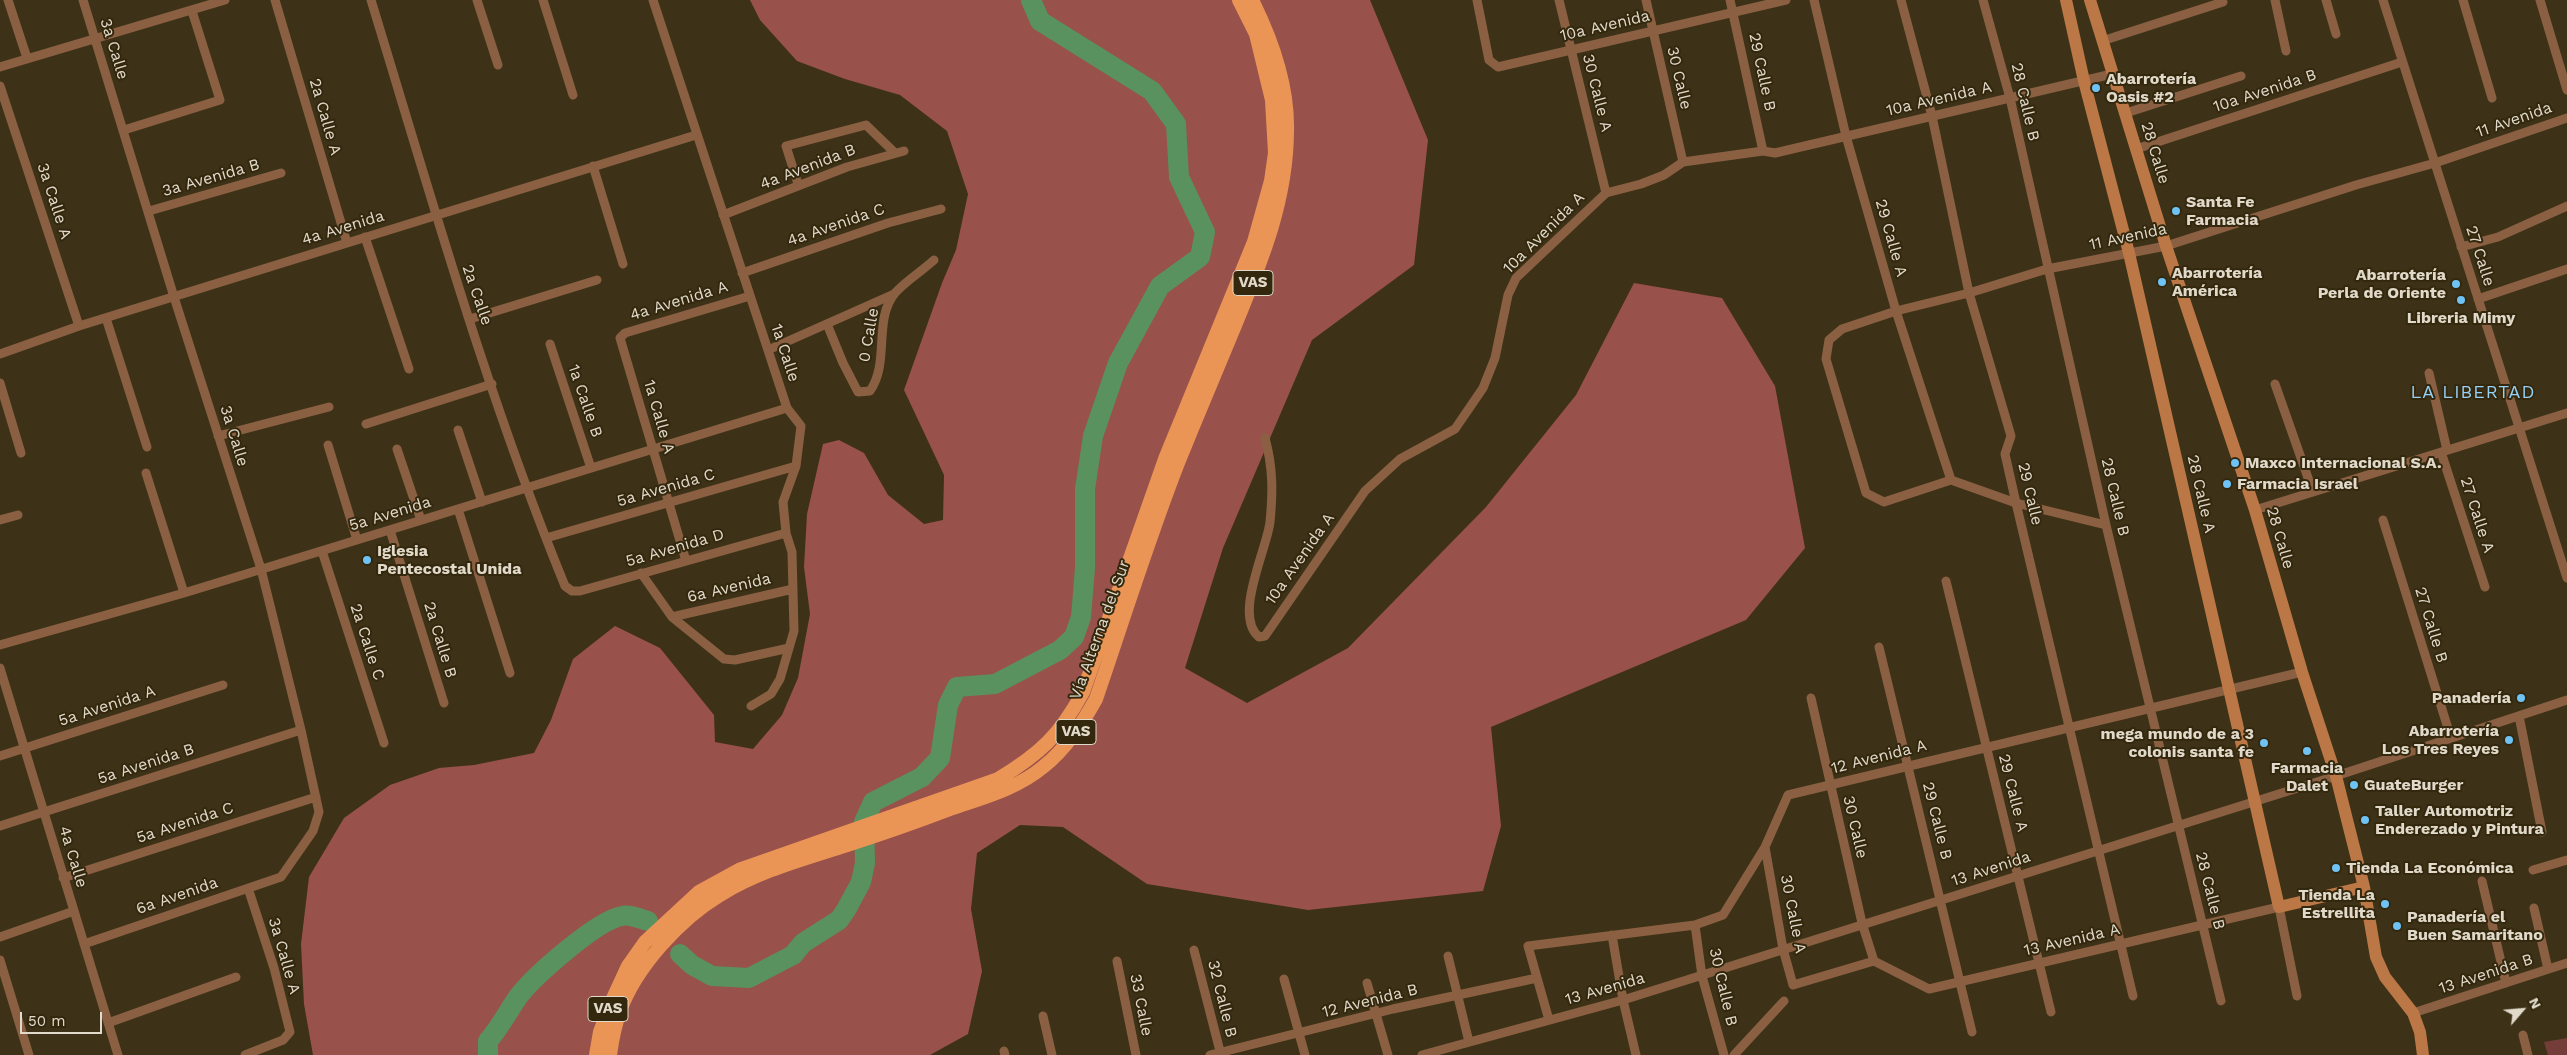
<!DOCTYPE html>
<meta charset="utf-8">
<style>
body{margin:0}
#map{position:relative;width:2567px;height:1055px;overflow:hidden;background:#3d3217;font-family:"Work Sans",sans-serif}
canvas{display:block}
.north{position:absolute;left:2497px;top:985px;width:50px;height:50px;-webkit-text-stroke:4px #33280d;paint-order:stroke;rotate:63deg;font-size:14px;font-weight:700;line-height:20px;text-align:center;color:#e1d9ca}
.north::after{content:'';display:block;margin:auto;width:18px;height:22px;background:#e1d9ca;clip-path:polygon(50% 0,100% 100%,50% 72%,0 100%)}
.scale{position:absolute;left:20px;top:1012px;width:82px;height:22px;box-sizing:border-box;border:2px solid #e1d9ca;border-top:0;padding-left:6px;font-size:15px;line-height:18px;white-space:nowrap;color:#e1d9ca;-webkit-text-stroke:4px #33280d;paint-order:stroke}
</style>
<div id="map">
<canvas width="2567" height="1055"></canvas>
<div class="north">N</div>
<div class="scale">50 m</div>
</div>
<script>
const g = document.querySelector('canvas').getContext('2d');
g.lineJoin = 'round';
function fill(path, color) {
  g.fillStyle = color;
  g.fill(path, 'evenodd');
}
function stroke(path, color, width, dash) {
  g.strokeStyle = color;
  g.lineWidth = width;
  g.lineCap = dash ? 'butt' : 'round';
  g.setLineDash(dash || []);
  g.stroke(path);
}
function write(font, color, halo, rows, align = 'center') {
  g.font = font + ' "Work Sans",sans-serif';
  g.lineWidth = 4;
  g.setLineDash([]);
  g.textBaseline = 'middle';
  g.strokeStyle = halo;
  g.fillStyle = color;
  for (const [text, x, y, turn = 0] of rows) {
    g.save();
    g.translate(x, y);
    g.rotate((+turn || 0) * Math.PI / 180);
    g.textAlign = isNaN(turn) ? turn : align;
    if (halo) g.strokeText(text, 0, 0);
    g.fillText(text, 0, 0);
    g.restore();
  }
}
fill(new Path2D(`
 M2567 1038V1055H2548L2544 1042Z`), '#753d39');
fill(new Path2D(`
 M750 0H1370L1428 140 1414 265 1312 340 1223 548 1185 668 1247 703 1348 648 1486 507 1576 395 1634 283 1722 298 1775 386 1805 548 1746 620 1491 727 1501 826 1483 891 1308 910 1147 884 1063 827 1020 825 977 853 971 909 982 971 968 1034 930 1055H313L304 1004 301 944 309 877 344 818 390 785 439 768 474 765 534 753 551 720 573 659 615 626 660 648 714 715 715 742 753 749 782 715 798 678 810 614 804 567 807 514 823 444 839 440 864 453 888 495 924 524 943 520 944 475 904 390 942 283 956 250 968 194 947 131 900 95 845 79 797 61 760 20Z`), '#99514b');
stroke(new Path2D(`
 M680 954 692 965 712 976 749 978 793 955 803 943 839 920 846 910 861 882 865 863 864 822 873 802 922 777 940 758 948 705 957 687 995 684 1060 650 1074 637 1081 617 1085 568V489L1093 436 1118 363 1160 286 1200 257 1205 232 1179 177 1176 124 1152 91 1040 21 1031 0
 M488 1055V1041C501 1026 507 1013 518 997 533 977 597 920 622 916 629 914 641 919 648 921`), '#59925f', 20);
stroke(new Path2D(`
 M8 0 27 58
 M83 0 174 297 261 569 301 730 319 812 313 831 281 877 84 944
 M275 0 347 243
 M371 0C431 196 487 396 565 586L572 591H580L786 533
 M477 0 498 65
 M543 0 573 95
 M653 0 787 408 801 426 796 466 783 502 786 533 792 552 794 631 780 679 771 694 751 706
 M1477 0 1489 60 1498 67 1786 0
 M1559 0 1606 193
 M1646 0 1683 162
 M1730 0 1763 151
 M1814 0 1846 136 1896 311 1951 480
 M1901 0 1932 116 1969 293 2011 436 2005 454 2016 503 2133 996
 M1983 0 2010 98 2106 525 2221 1001
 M2275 0 2286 51
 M2326 0 2336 34
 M2383 0 2567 578
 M2463 0 2492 98
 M2540 0 2567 90
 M2102 41 2223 2
 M0 67 225 0
 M0 86 79 326
 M2126 113 2241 76
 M124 130 220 100 192 11
 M2136 149 2402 62
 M593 166 623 264
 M798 184 786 146 866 125 894 152
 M149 211 281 173
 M723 215 847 167 904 151
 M365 237 409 369
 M2461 247 2498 237 2567 206
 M742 273 888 223 941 209
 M2478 299 2567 269
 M106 318 147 447
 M470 319 597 280
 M827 324 843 363 858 392 870 391C890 363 873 319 895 293 906 281 922 271 934 260
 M550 344 591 468
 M768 350 894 294
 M0 354 79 326 696 135
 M2429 373 2447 450
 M0 383 21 453
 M2275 384 2313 492
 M366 424 492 384
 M458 430 482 502
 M218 436 329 407
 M1265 438C1273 467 1273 492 1270 522 1267 549 1233 616 1259 637L1265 636 1365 491 1400 459 1455 429 1483 388 1495 358 1508 295 1516 278 1606 193 1641 184 1664 175 1683 162 1763 151 1775 153 2112 74
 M328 445 357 540
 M397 449 421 520
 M2441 452 2485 587
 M146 473 184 593
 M458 509 510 673
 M2255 510 2567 413
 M0 520 18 515
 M2383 520 2451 738
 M2106 525 2016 503 1951 480 1884 502 1866 493 1826 359 1829 340 1842 329 1896 311 1969 293 2047 269 2166 246 2356 185 2435 163 2567 118
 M390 530 444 703
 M546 538 796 466
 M322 551 384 743
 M686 561 620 338 625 333 750 296
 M641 573 672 617 724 659 735 660 789 648
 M1946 581 2051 1012
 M672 617 793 589
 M0 645 184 593 787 408
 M1879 647 1972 1032
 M0 668 118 1055
 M1811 698 1862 923 1874 961
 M2519 716 2542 832
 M0 756 223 685
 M0 826 301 730
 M1765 847 1783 949 1793 985 1874 961 1929 989 2279 907 2297 996
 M2533 870 2567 860
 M63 878 316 797
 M2482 881 2506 983
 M2534 908 2548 969
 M1695 925 1702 976 1724 1055
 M1612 935 1623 1000 1636 1055
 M0 937 74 911
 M1194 950 1221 1055
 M1448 956 1469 1042
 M0 960 29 1055
 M1117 961 1136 1055
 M1284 979 1305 1055
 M1367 983 1388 1055
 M2413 1013 2567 963
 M1043 1016 1052 1055
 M1549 1020 1528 946 1695 925 1723 915 1765 847 1788 795 2302 672
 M108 1023 236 977
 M2523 1035 2528 1055
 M1004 1051 1005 1055
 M245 1055 283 1040 290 1032 274 968 248 888
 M1210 1055 1393 1009 1537 978
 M1422 1055 1623 1000 2336 776 2567 700
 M1734 1055 1784 1001`), '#8b6042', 9);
stroke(new Path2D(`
 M2066 0 2084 81 2129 253 2279 907 2364 887
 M2090 0 2166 246 2255 510 2302 672 2336 776 2364 887 2376 957 2385 977 2413 1013 2420 1032 2423 1055`), '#bb7846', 12);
stroke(new Path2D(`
 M596 1055 600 1032 610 1005 628 966 645 942 699 892 741 869 998 779C1040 754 1060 735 1083 692L1165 459 1254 242 1271 181 1275 153 1272 100 1256 34 1239 0
 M610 1055C612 1040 615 1025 620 1011 636 967 680 919 720 895 758 871 804 859 847 845 882 834 916 822 950 809 981 798 1017 789 1043 767 1066 749 1082 724 1096 699 1123 620 1148 540 1178 463 1197 416 1217 369 1236 323 1262 260 1287 199 1287 130 1288 85 1272 40 1252 0`), '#ea9556', 14);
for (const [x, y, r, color] of [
 [2096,88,5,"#6fc2f4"],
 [2176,211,5,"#6fc2f4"],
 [2162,282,5,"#6fc2f4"],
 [2456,284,5,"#6fc2f4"],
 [2461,300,5,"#6fc2f4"],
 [2235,463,5,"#6fc2f4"],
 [2227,484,5,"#6fc2f4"],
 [367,560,5,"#6fc2f4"],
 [2521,698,5,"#6fc2f4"],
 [2509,740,5,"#6fc2f4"],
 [2264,743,5,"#6fc2f4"],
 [2307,751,5,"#6fc2f4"],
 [2354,785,5,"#6fc2f4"],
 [2365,820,5,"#6fc2f4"],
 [2336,868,5,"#6fc2f4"],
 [2385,904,5,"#6fc2f4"],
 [2397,926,5,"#6fc2f4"]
]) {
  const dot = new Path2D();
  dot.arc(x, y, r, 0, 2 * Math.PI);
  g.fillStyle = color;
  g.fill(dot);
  stroke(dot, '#33280d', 2);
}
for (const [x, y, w] of [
 [1253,283,40],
 [1076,732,40],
 [608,1009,40]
]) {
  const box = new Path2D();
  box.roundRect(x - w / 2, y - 12.5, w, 25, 4);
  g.fillStyle = '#33280d';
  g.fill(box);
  stroke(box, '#e1d9ca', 1);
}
write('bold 15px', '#e1d9ca', null, [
 ["VAS",1253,283],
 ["VAS",1076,732],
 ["VAS",608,1009]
]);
write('16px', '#e1d9ca', '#33280d', [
 ["10a Avenida",1605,26,-13],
 ["3a Calle",114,49,73],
 ["29 Calle B",1762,72,78],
 ["30 Calle",1679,78,77],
 ["10a Avenida B",2265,91,-18],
 ["30 Calle A",1597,93,76],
 ["10a Avenida A",1939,99,-13],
 ["28 Calle B",2025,102,77],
 ["2a Calle A",325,117,74],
 ["11 Avenida",2514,120,-19],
 ["28 Calle",2155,153,73],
 ["4a Avenida B",808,167,-21],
 ["3a Avenida B",211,178,-16],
 ["3a Calle A",54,201,72],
 ["4a Avenida C",836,225,-19],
 ["4a Avenida",343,228,-17],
 ["10a Avenida A",1544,233,-45],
 ["11 Avenida",2128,237,-12],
 ["29 Calle A",1891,238,74],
 ["27 Calle",2480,256,72],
 ["2a Calle",477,295,71],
 ["4a Avenida A",679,301,-17],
 ["0 Calle",869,335,-80],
 ["1a Calle",785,353,72],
 ["1a Calle B",585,401,71],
 ["1a Calle A",659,417,74],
 ["3a Calle",234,436,73],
 ["5a Avenida C",666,488,-16],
 ["29 Calle",2030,494,77],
 ["28 Calle A",2201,494,77],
 ["28 Calle B",2115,497,77],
 ["5a Avenida",390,514,-17],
 ["27 Calle A",2477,515,72],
 ["28 Calle",2280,538,74],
 ["5a Avenida D",675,548,-16],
 ["10a Avenida A",1300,559,-55],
 ["6a Avenida",729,588,-13],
 ["27 Calle B",2431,625,73],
 ["Vía Alterna del Sur",1100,630,-70],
 ["2a Calle B",440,640,73],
 ["2a Calle C",367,642,72],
 ["5a Avenida A",107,706,-18],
 ["12 Avenida A",1879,757,-14],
 ["5a Avenida B",146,764,-18],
 ["29 Calle A",2013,793,76],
 ["29 Calle B",1937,821,76],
 ["5a Avenida C",185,823,-18],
 ["30 Calle",1855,827,77],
 ["4a Calle",73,857,73],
 ["13 Avenida",1991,869,-18],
 ["28 Calle B",2210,891,76],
 ["6a Avenida",177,896,-19],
 ["30 Calle A",1793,914,79],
 ["13 Avenida A",2072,940,-13],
 ["3a Calle A",284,956,74],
 ["13 Avenida B",2486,974,-18],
 ["30 Calle B",1723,987,77],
 ["13 Avenida",1605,989,-16],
 ["32 Calle B",1222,999,76],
 ["12 Avenida B",1370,1001,-14],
 ["33 Calle",1141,1005,79]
]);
write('bold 16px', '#e1d9ca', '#33280d', [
 ["Abarrotería",2106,79],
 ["Oasis #2",2106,97],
 ["Santa Fe",2186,202],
 ["Farmacia",2186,220],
 ["Abarrotería",2172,273],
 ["América",2172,291],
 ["Abarrotería",2446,275,"right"],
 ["Perla de Oriente",2446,293,"right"],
 ["Libreria Mimy",2461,318,"center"],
 ["Maxco Internacional S.A.",2245,463],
 ["Farmacia Israel",2237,484],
 ["Iglesia",377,551],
 ["Pentecostal Unida",377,569],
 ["Panadería",2511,698,"right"],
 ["Abarrotería",2499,731,"right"],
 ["Los Tres Reyes",2499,749,"right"],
 ["mega mundo de a 3",2254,734,"right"],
 ["colonis santa fe",2254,752,"right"],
 ["Farmacia",2307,768,"center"],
 ["Dalet",2307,786,"center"],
 ["GuateBurger",2364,785],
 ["Taller Automotriz",2375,811],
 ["Enderezado y Pintura",2375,829],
 ["Tienda La Económica",2346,868],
 ["Tienda La",2375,895,"right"],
 ["Estrellita",2375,913,"right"],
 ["Panadería el",2407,917],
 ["Buen Samaritano",2407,935]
], 'left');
g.letterSpacing = '1px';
write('18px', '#95d0f5', '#33280d', [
 ["LA LIBERTAD",2473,393]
]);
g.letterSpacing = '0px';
</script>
